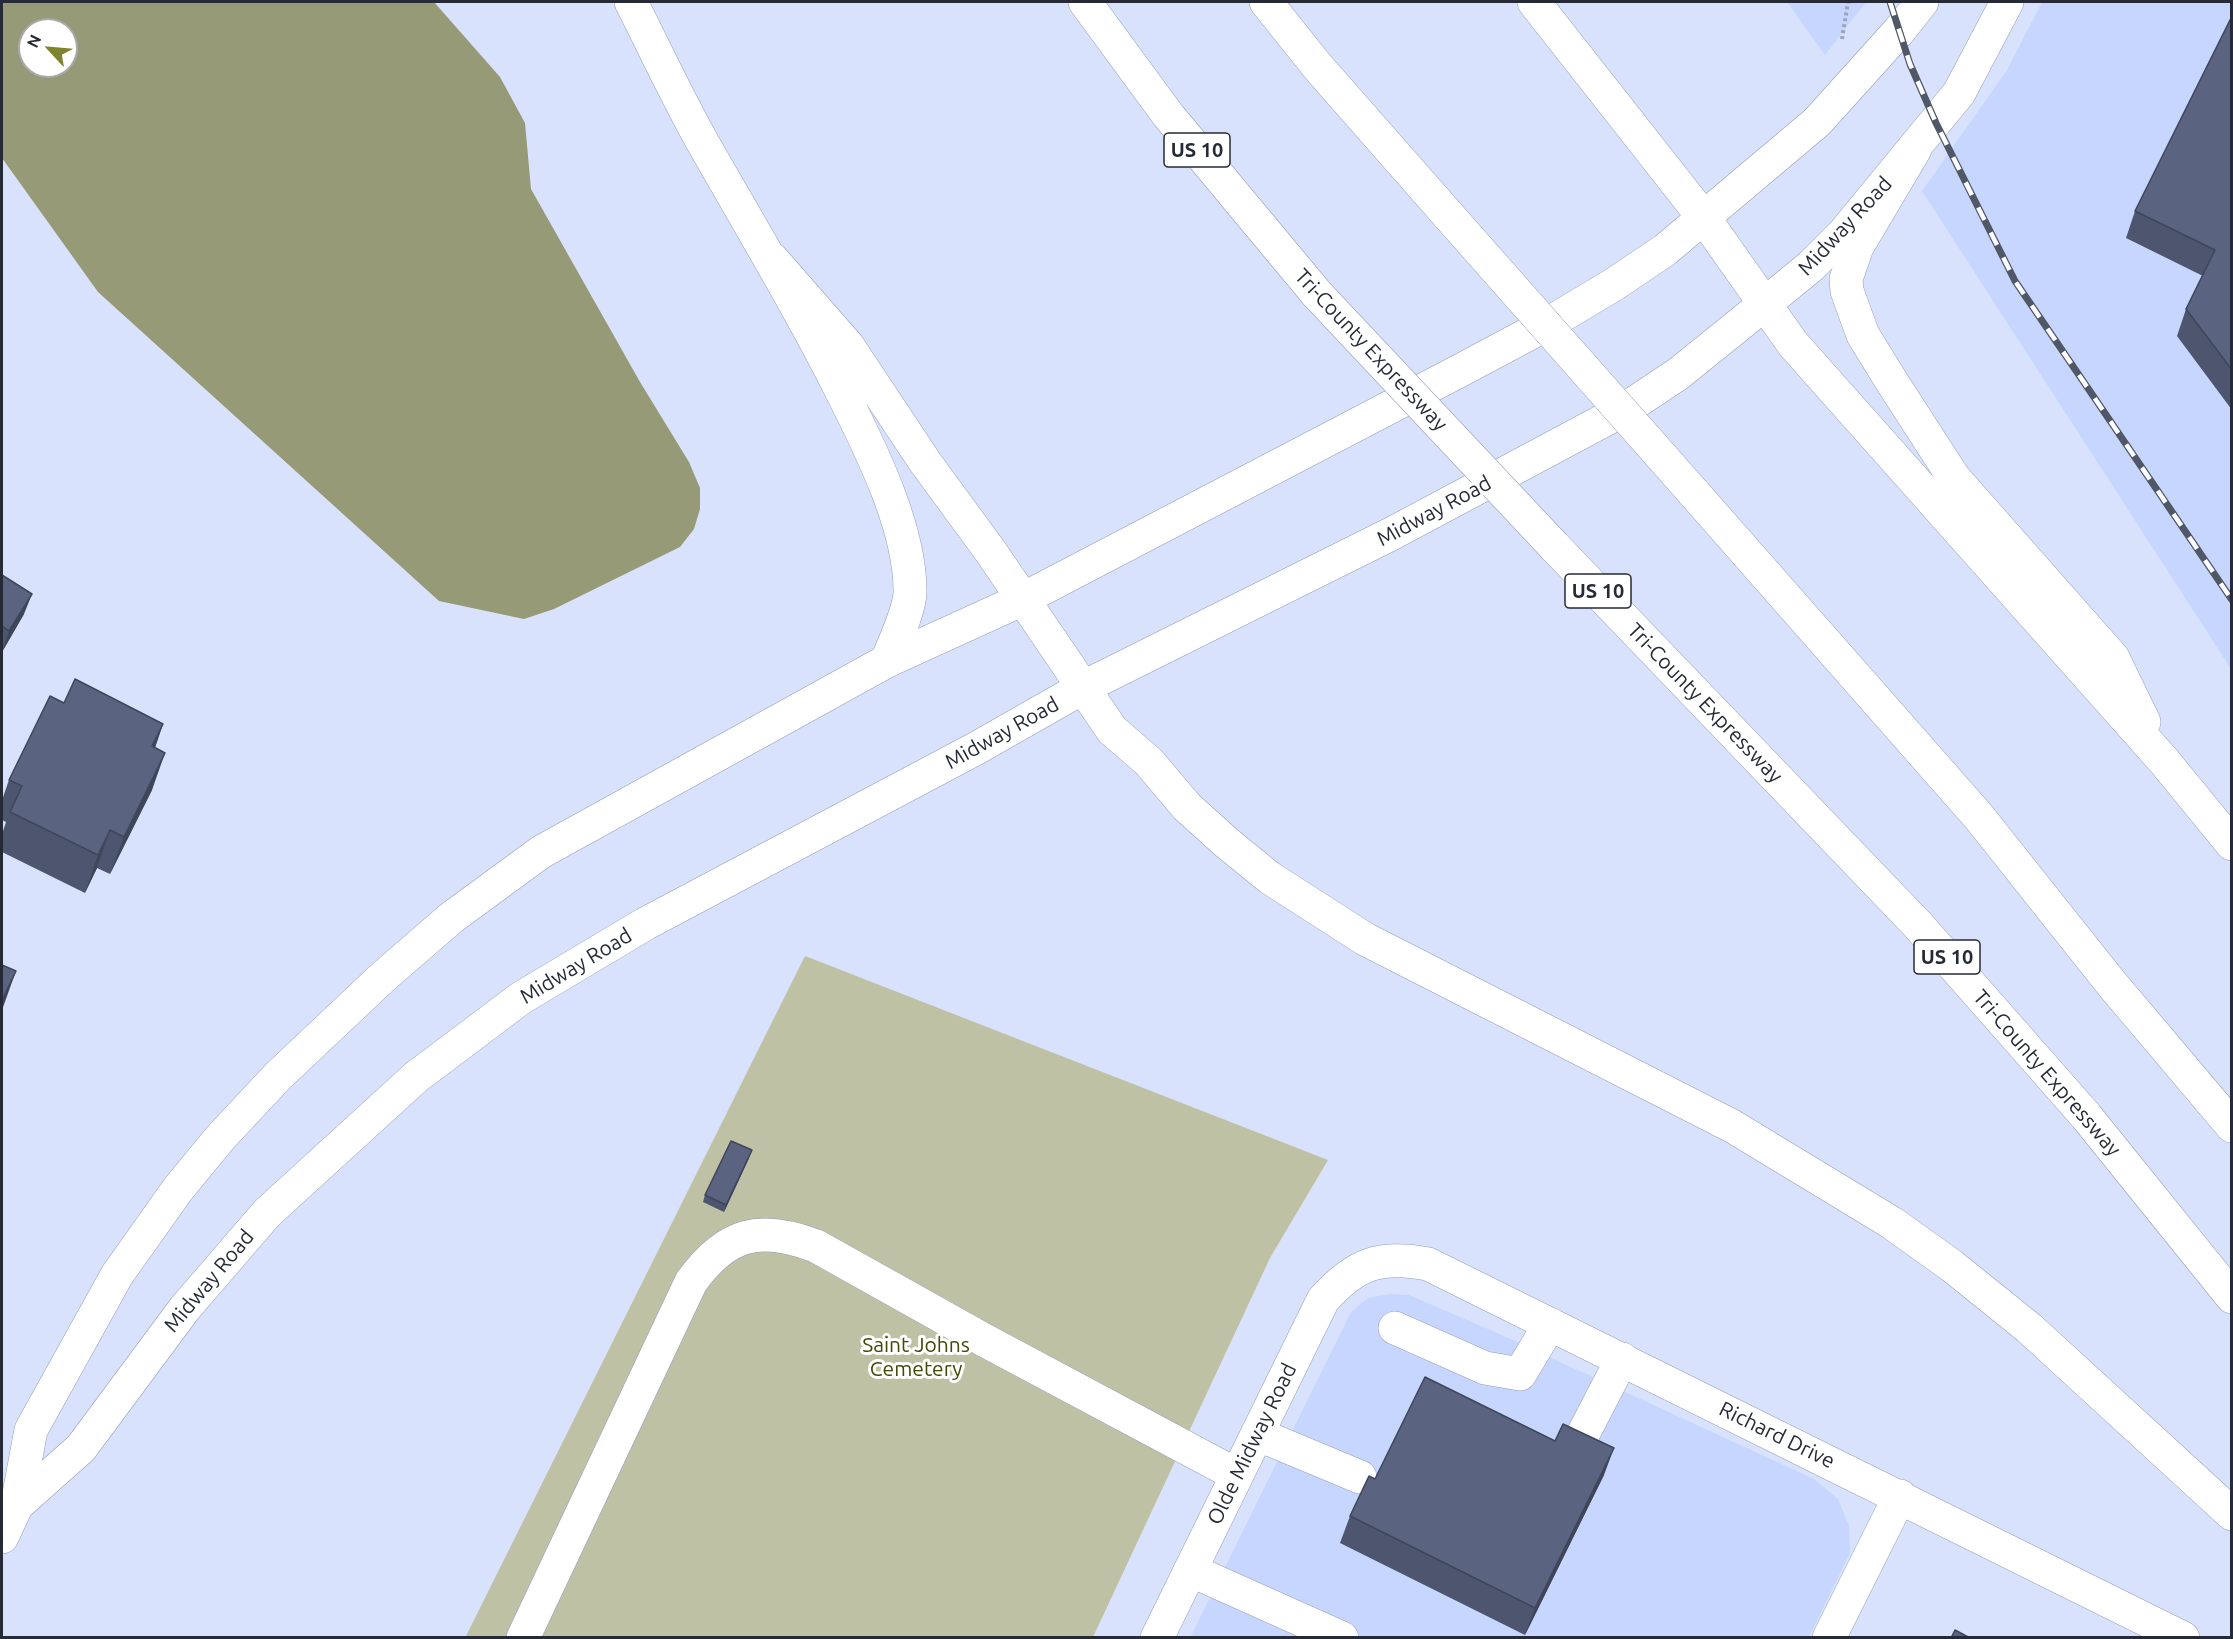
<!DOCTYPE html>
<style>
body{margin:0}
#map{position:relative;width:2233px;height:1639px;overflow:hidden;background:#d8e2fc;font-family:Ubuntu,sans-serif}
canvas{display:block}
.frame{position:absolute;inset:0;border:3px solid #252a36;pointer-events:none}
.north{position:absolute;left:18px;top:18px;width:60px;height:60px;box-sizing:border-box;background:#fff;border:2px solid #a8aaaf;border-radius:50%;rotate:296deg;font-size:16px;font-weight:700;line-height:24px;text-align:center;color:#252a36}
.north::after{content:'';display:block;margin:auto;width:21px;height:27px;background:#7f832d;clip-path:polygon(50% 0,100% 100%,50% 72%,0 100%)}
</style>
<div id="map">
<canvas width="2233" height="1639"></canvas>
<div class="frame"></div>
<div class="north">N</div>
</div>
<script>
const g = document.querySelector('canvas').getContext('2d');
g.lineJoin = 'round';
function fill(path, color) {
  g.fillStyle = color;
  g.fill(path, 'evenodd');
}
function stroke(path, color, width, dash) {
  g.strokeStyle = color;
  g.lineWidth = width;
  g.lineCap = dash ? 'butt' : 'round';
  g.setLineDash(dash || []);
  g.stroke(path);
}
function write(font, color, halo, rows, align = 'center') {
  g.font = font + ' Ubuntu,sans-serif';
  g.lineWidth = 6;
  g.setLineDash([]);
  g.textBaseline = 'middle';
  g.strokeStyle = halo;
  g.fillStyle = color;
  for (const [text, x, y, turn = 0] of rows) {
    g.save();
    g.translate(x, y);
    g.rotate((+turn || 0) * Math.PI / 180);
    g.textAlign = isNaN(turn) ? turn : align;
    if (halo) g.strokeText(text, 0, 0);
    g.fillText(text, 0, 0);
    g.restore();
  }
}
fill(new Path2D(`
 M1787 2H1866L1825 55Z
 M2042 2H2231V669L1922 191 2007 70Z
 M1390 1294 1409 1295 1495 1332 1814 1479 1838 1499 1849 1526 1850 1553 1809 1637 1190 1638 1351 1312 1368 1298Z`), '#c7d6fe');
fill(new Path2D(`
 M805 956 1328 1160 1270 1258 1093 1637 465 1638Z`), '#bec1a3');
fill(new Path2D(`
 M2 2H434L500 77 525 123 531 189 640 382 689 462 700 488V509L694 529 680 547 554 609 524 619 439 601 98 292 2 158ZM30 30H66V66H30Z`), '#979a76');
const minor = new Path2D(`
 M1395 1328 1485 1368 1520 1374 1550 1324
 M1257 1434 1360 1477
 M1579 1442 1622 1359
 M1190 1570 1342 1638
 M523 1638 691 1282C727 1232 760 1225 816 1246L984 1340 1237 1475
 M1157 1638 1323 1300C1356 1263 1380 1255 1428 1264L2183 1638
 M1829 1638 1900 1496`);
const major = new Path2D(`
 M17 1505 81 1448 185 1308 267 1213 416 1077 521 998 645 924 975 749 1084 687 1393 533 1627 408 1678 374 1766 303 1811 266 1844 233 1959 93 2007 2
 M2 1537 17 1505 31 1430 117 1275 178 1189 220 1138 278 1076 383 977 451 918 541 852 887 661 1021 600 1463 369 1551 322 1613 285 1665 250 1817 122 1899 31 1922 2`);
const highway = new Path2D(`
 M631 2C655 49 677 97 703 143 752 229 802 312 846 400 873 454 911 531 910 593 909 612 894 643 887 661
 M1085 2 1168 115 1317 294
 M1266 2 1318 67 1449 216
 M1534 2 1704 218 1793 344 2164 761 2232 844
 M1915 149 1857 247 1846 279 1847 291 1863 335 1892 382 1954 478 2113 658 2144 722
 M772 259 848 346 925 462 991 552 1112 730 1149 762 1187 807 1227 843 1270 878 1365 939 1732 1126 1892 1223 1952 1266 2029 1328 2232 1514
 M1693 492 1979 817 2111 983 2232 1126
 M1554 546 1918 925 2086 1116 2232 1297`);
stroke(minor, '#929dbc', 34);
stroke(major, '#929dbc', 34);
stroke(highway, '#929dbc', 34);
stroke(new Path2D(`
 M1842 39 1848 2`), '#9ca5ba', 4, [3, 3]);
stroke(minor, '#fff', 33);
stroke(major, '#fff', 33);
stroke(highway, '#fff', 33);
const rail = new Path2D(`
 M1890 2 1910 64 1936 123 2015 281 2232 600`);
stroke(rail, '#505766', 7);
stroke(rail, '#fff', 4.5, [14]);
const highwayBridge = new Path2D(`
 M1449 216 1693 492
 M1317 294 1554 546`);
stroke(highwayBridge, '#929dbc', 34, []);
stroke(highwayBridge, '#fff', 33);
fill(new Path2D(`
 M2232 16V410L2177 336 2186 309 2203 276 2126 238 2135 211Z
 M2 575 24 614 2 652Z
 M163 724 155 748 152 790 110 874 97 868 85 893 2 852V834L6 822 2 820V800L9 780Z
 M749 1158 724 1212 703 1202 705 1195Z
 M1604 1475 1525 1635 1340 1543 1350 1516 1375 1479Z`), '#4d566e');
fill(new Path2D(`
 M32 594 24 614 2 652 9 631Z
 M163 724 150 761 152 746Z
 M165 753 152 790 110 874 124 837Z
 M110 830 97 868 85 893 98 855Z
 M16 971 2 1010V1000Z
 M752 1150 749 1158 724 1212 726 1205Z
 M1614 1448 1604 1475 1525 1635 1535 1608Z`), '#3f465a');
const building = new Path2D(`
 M2232 16V370L2186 309 2215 250 2135 211Z
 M2 575 32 594 9 631 2 626Z
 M75 679 163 724 152 746 165 753 124 837 110 830 98 855 10 812 22 786 9 780 50 696 64 703Z
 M2 965 16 971 2 1000Z
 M731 1141 752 1150 726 1205 705 1195Z
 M1425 1377 1555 1441 1563 1424 1614 1448 1535 1608 1350 1516 1369 1476 1375 1479Z
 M1955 1630 1970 1638H1951Z`);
fill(building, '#5a6480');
stroke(building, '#3f465a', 1.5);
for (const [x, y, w] of [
 [1197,150,66],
 [1598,591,66],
 [1947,957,66]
]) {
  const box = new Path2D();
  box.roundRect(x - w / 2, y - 17, w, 34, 4.5);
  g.fillStyle = '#fff';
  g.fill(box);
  stroke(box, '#252a36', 1.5);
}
write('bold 20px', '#252a36', null, [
 ["US 10",1197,150],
 ["US 10",1598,591],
 ["US 10",1947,957]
]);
write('21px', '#252a36', '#fff', [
 ["Midway Road",1845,226,-47],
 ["Tri-County Expressway",1371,350,47],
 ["Midway Road",1434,511,-28],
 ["Tri-County Expressway",1705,703,46],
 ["Midway Road",1002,733,-29],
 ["Midway Road",576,966,-31],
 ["Tri-County Expressway",2047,1073,49],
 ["Midway Road",209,1281,-50],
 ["Richard Drive",1777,1435,26],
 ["Olde Midway Road",1252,1444,-64]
]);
write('21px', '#444705', '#fff', [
 ["Saint Johns",916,1345],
 ["Cemetery",916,1369]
]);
</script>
